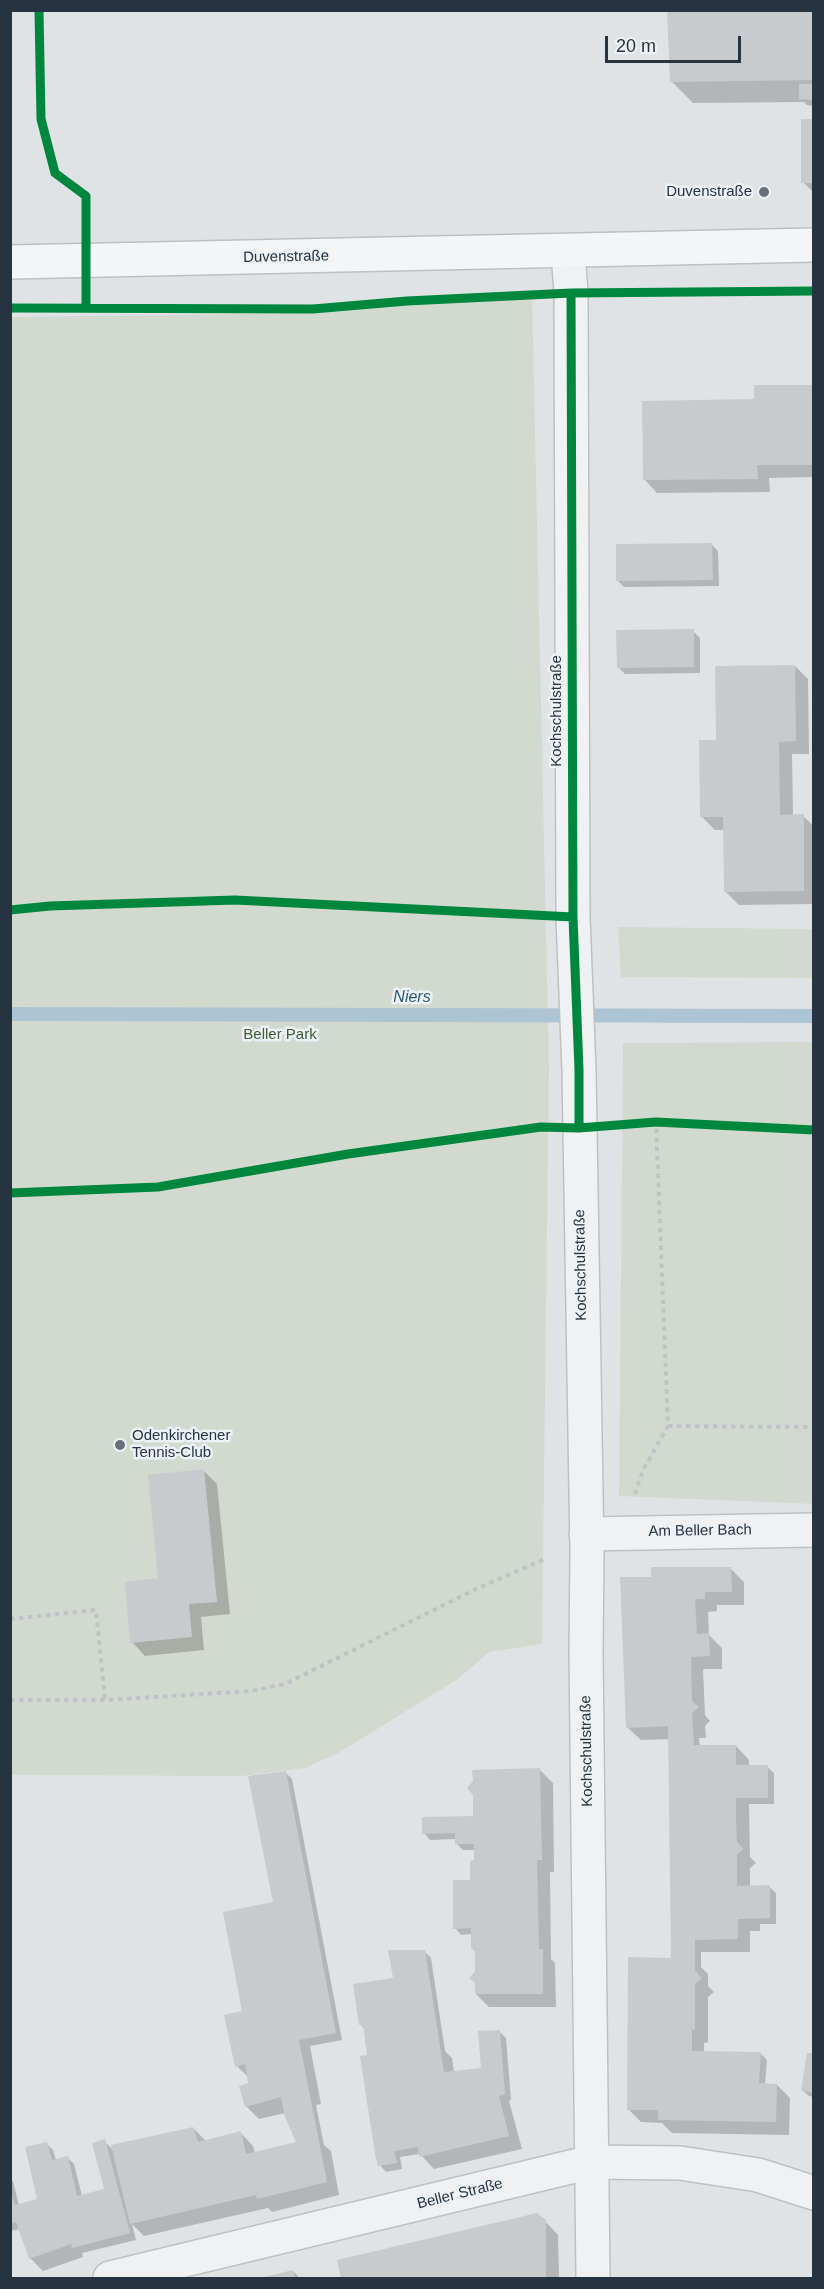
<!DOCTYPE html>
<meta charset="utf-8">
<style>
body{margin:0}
#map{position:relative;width:824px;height:2289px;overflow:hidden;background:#e0e3e5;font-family:Helvetica,sans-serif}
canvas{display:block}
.frame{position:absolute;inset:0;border:12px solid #263340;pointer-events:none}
.scale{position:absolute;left:605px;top:36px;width:136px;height:27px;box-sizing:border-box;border:3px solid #263340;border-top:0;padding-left:8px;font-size:18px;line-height:21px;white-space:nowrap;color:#263340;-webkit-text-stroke:4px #edf2f6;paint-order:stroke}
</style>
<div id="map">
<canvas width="824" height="2289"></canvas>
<div class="frame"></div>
<div class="scale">20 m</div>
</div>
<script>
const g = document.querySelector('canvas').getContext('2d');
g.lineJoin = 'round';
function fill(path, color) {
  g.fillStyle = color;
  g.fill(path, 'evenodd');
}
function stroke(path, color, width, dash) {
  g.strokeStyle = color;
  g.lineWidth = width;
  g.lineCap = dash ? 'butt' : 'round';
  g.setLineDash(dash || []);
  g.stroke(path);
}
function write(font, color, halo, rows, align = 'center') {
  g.font = font + ' Helvetica,sans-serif';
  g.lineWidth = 5;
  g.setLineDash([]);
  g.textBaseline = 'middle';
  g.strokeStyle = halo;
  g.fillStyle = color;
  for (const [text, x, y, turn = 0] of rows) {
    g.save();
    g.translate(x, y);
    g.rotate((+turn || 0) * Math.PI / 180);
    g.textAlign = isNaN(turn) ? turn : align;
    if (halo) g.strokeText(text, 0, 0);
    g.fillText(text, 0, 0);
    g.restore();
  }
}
fill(new Path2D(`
 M532 294 549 1068 542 1644 489 1652 458 1679 340 1752 305 1768 242 1776 11 1775V317L310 313 479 297Z
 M618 927 813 929V978L621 977Z
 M813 1042V1504L619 1496 623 1043Z`), '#d2dad0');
fill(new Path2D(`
 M814 10V106L807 105 804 102 693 103 671 81Z
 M814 120V193L803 182Z
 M814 386V477L769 478 770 492 657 493 644 479 756 401Z
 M712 545 718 551 719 586 624 587 618 581Z
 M693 631 700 638V673L625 674 618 667Z
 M795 666 808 679 809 754H792L793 816H803L814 826V904L739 905 726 892 725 830H715L702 817 717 742Z
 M204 1471 217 1484 230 1614 201 1617 204 1650 145 1656 132 1642 160 1580Z
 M730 1568 744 1582V1605H717V1611L708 1612 709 1635 722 1648V1669H703L705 1715 710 1721 705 1726 706 1738H699L700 1747 736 1746 749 1760V1767H767L774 1773V1804H749L750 1857 756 1863 750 1868V1887H769L776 1893V1924H760V1931H750V1952H701V1967L708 1974V1986L714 1992 708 1997V2042L704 2043V2053L761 2054 767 2060 765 2085H777L790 2098 789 2135 672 2133 662 2123 641 2122 628 2109 674 1960 670 1739 641 1740 627 1727 652 1578Z
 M540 1770 553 1783 554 1872H550L551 1959 555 1963 556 2007H489L476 1994V1952L472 1948V1934L461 1935 455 1928 472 1882 475 1850H463L456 1843V1839L430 1840 424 1833 472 1818Z
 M286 1773 292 1779 342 2040 310 2046 321 2104 316 2105 324 2145 331 2151 339 2195 272 2212 268 2208 144 2236 132 2224 136 2240 82 2253 83 2257 43 2271 30 2258 20 2229 10 2231V2178L13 2181 19 2205 39 2199 47 2144 53 2150 56 2160 68 2158 74 2164 82 2196 106 2190 104 2141 114 2151 193 2128 206 2141 240 2132 253 2146 255 2153 298 2143 285 2113 259 2119 246 2106 250 2084 249 2078 237 2066 243 2012 274 1904Z
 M424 1951 431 1958 445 2051 452 2058 454 2073 482 2070 499 2031 506 2038 511 2100 509 2101 522 2149 434 2169 420 2154 400 2157 402 2169 386 2172 380 2165 369 2056 365 2029 360 2024 395 1979Z
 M814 2055V2097L809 2096 802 2090Z
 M545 2221 558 2235 559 2278H343L339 2261Z
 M293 2271 300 2278H263Z`), '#0003');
stroke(new Path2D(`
 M10 1014 814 1016`), '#acc4d3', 14);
fill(new Path2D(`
 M667 10H814V80L670 82Z
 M799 84H814V100L799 99Z
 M801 119H814V183H801Z
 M754 385H814V465H757L758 479 643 480 642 401 754 399Z
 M712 543 713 580 616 581V544Z
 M694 629V667L617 668 616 630Z
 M795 665 796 741 779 742 780 815 804 814V891L724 892 723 817H700L699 740H716L715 666Z
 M204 1469 217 1602 189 1604 192 1637 130 1643 125 1582 158 1578 148 1475Z
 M651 1567H731L732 1592H705V1599H695L697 1634 709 1633 710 1656 691 1657 692 1701 699 1707 692 1713 694 1745H736V1765H768V1798H736V1819L737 1842 744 1849 737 1854V1886L770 1885V1918L738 1919V1939L695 1940V1971L702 1978 695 1984V2029L692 2030V2051L761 2052 759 2083 777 2084 776 2122 658 2120V2110H627L628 1957 671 1958 668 1726 626 1728 620 1577H651Z
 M540 1768 542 1860H537L539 1949H543V1994H475V1983L469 1978 475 1971V1949H471V1928L453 1929V1880H470V1861L474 1860V1844H455V1833L422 1834V1817L473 1816V1795L467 1788 473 1781 472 1770Z
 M286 1771 336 2033 299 2040 327 2182 257 2199 256 2195 130 2224 111 2145 193 2127 198 2142 241 2131 246 2154 296 2142 285 2117 281 2097 245 2107 239 2086 248 2083 245 2064 235 2067 224 2015 242 2011 223 1912 273 1902 248 1776Z
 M388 1950H425L444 2072 481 2068 478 2031 500 2030 505 2094 499 2096 509 2136 419 2157 418 2147 394 2151 397 2163 378 2166 375 2154 360 2056 367 2055 363 2025H359L353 1984 393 1978Z
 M807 2053H814V2093L801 2090Z
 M105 2139 130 2233 72 2248 71 2244 29 2259 16 2222 10 2223V2191L15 2205 37 2199 25 2147 47 2142 52 2160 68 2156 77 2196 104 2189 92 2143Z
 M537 2213 546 2220V2278H341L337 2260Z
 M293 2270 295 2278H260Z`), '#c8cbcd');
const minor = new Path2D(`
 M568 252 571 293 573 917 579 1070 587 1552 586 1652 593 2278
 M586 1534 814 1530
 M110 2278 591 2162 680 2163 758 2175 814 2193`);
const primary = new Path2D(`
 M10 262 814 245`);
stroke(minor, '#bec1c3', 36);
stroke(primary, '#bcc0c3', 36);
stroke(new Path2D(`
 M668 1426 814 1427
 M635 1494 643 1470 668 1426 656 1122
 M10 1619 96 1610 105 1700
 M10 1700H105L251 1691 285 1684 474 1590 547 1558`), '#bfc3c5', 4, [4.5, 4.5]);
stroke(minor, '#eff1f2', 33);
stroke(primary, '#f4f5f6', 33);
stroke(new Path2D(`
 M39 10 41 119 55 173 86 196V308
 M571 293 573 917 579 1070V1128
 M10 308 313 309 407 301 571 293 814 291
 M10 910 50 906 235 900 573 917
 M10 1193 158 1187 348 1154 541 1127 579 1128 656 1122 814 1130`), '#00873e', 9);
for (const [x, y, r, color] of [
 [764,192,6,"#67717a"],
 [120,1445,6,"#67717a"]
]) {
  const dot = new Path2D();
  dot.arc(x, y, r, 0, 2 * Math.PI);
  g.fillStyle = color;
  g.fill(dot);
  stroke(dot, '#edf2f6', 2);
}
write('15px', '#263340', '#edf2f6', [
 ["Duvenstraße",752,192],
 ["Odenkirchener",132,1436,"left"],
 ["Tennis-Club",132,1453,"left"]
], 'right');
write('15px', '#263340', '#edf2f6', [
 ["Duvenstraße",286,257,-1],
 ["Kochschulstraße",557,711,-90],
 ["Kochschulstraße",581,1265,-91],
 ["Am Beller Bach",700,1531,-1],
 ["Kochschulstraße",587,1751,-91],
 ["Beller Straße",460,2194,-14]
]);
write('15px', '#405c32', '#edf2f6', [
 ["Beller Park",280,1035]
]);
write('italic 16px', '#2d5976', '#edf2f6', [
 ["Niers",412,998]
]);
</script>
